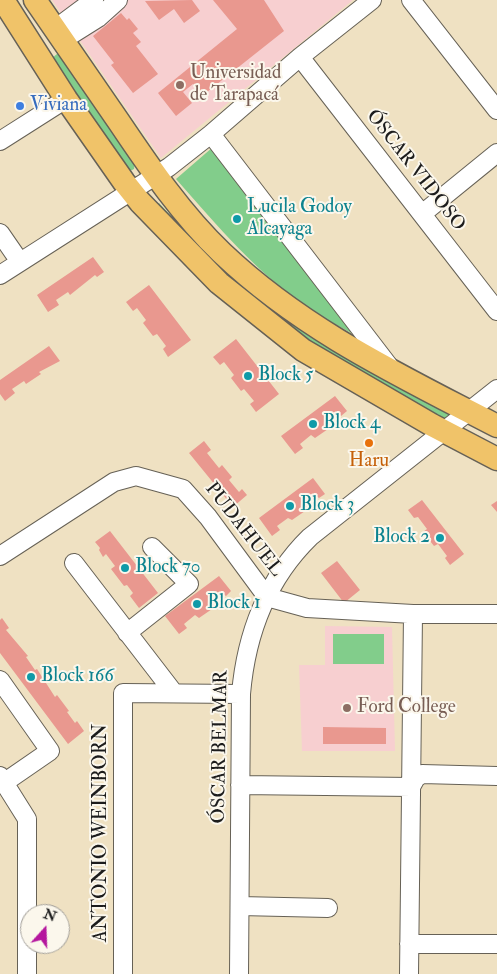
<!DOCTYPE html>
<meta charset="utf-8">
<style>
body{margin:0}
#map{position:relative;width:497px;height:974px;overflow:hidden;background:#efe1c2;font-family:"IM FELL Double Pica",serif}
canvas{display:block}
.north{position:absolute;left:20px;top:904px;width:50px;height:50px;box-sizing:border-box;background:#fbf7ec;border:1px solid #a29f99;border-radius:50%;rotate:20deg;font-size:14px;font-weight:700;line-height:20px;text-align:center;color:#1c1c1c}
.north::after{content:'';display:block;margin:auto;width:18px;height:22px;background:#b5179e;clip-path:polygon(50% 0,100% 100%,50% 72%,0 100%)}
</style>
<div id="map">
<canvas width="497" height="974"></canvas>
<div class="north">N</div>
</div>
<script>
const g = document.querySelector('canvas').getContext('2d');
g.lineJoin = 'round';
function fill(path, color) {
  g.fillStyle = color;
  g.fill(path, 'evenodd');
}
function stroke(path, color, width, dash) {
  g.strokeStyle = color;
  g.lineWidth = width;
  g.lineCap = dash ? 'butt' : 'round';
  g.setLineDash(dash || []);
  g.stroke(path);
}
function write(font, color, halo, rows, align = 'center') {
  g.font = font + ' "IM FELL Double Pica",serif';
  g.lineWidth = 4;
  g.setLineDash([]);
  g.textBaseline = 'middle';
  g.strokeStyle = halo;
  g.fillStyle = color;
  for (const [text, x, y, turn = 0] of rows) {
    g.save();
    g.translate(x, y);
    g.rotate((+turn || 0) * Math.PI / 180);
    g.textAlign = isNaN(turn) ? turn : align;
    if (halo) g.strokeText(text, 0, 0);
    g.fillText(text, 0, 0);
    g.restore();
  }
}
fill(new Path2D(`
 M52 0H353L161 158Z
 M325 626 392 627 395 751H302L299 665H325Z`), '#f7cfd0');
fill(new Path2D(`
 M57 54 63 55 135 162 134 169 128 172 52 58Z
 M213 147 366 341C348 331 328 321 310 309 258 275 217 225 176 179Z
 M159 203 204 251 216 254 455 413 446 422 315 350 250 298 154 206Z
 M333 634H384V664H333Z`), '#82cd8b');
fill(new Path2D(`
 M192 0 200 11 184 23 174 9 159 20 145 1Z
 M213 0H264L284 31 202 96 193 84 183 92 192 103 176 116 158 93 237 29Z
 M121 13 127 20 129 18 138 29 133 33 141 42 136 46 158 74 133 93 111 65 114 63 93 36Z
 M93 257 104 272 97 277 95 275 70 295 68 292 56 300 59 305 48 312 37 295Z
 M149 285 191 340 168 357 163 349 166 346 157 334 153 336 143 323 146 320 137 308 133 311 126 302Z
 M236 339 279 394 256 412 250 404 254 401 244 389 241 391 231 378 234 375 224 362 220 365 213 357Z
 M49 346 60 361 39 372 41 374 26 384 24 381 12 389 15 393 5 401 0 394V380Z
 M335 396 347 411 341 416 338 413 326 421 331 427 315 438 311 435 300 444 303 448 295 454 281 436Z
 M204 441 211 450 207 453 219 468 222 465 232 477 229 480 239 492 242 489 247 495 233 507 189 453Z
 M313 478 325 494 319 498 315 495 304 504 308 509 292 520 288 518 277 526 280 530 272 536 259 518Z
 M422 500 464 554 450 565 445 558 447 556 438 544 434 546 423 532 427 529 418 517 414 518 408 510Z
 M497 501V512L491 505Z
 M110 531 158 593 139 608 130 596 133 593 127 585 124 586 111 569 115 566 106 554 103 557 99 550 100 548 95 542Z
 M337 561 360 590 344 603 321 573Z
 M219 576 231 591 226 596 222 593 210 601 215 607 199 618 195 615 184 624 187 628 179 634 165 616Z
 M2 618 9 628 6 630 28 656 26 657 35 670 37 669 55 697 57 695 69 711 67 712 75 723 77 721 84 731 68 744 0 653V620Z
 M323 727 386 728V744H323Z`), '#e9988f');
const minor = new Path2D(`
 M411 0 497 110
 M55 29 94 0
 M63 40 98 18 118 0
 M300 57 497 311
 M211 134 392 370
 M0 141 66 99
 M422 214 497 153
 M0 233 20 262
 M0 275 169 167 211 134 300 57 372 0
 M0 556 114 482 136 476 183 489 208 517 267 597
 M74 563 174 693
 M267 597 307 608 413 614H497
 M127 633 189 584 152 547
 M0 680 50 751 5 782
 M0 776 27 819V974
 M240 785 411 787 416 778 422 774 497 776
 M240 906 328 908
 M409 944H497
 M123 974V693L241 694
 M239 974 241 694C246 635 267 579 310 537L497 389
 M409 974 413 614`);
const major = new Path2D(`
 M3 0 66 99 124 182 140 202 219 283 303 350 432 425 497 459
 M35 0C63 41 91 81 119 122 150 168 182 215 222 253 303 330 399 375 497 426`);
stroke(minor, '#666156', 20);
stroke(major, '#666156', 25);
stroke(minor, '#fff', 18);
stroke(major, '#f0c369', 22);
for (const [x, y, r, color] of [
 [180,85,5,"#8d6e63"],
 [20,106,5,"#3f7fe0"],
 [237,219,5,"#0f9aa8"],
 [248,376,5,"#0f9aa8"],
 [313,424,5,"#0f9aa8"],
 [369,443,5,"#e8710a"],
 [290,506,5,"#0f9aa8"],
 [440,538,5,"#0f9aa8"],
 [125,568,5,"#0f9aa8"],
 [197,604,5,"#0f9aa8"],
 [31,677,5,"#0f9aa8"],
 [347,708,5,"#8d6e63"]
]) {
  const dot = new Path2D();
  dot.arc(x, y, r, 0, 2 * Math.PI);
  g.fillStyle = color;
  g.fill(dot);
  stroke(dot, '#fbf7ec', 2);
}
write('19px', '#785e54', '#fbf7ec', [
 ["Universidad",190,74],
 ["de Tarapacá",190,96],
 ["Ford College",357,708]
], 'left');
write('19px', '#366cbe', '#fbf7ec', [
 ["Viviana",30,106]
], 'left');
write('19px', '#1c1c1c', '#fbf7ec', [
 ["ÓSCAR VIDOSO",415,171,52],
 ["PUDAHUEL",243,530,52],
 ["ÓSCAR BELMAR",221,747,-89],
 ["ANTONIO WEINBORN",102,833,-90]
]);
write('19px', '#0d838f', '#fbf7ec', [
 ["Lucila Godoy",247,208],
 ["Alcayaga",247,230],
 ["Block 5",258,376],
 ["Block 4",323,424],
 ["Block 3",300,506],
 ["Block 2",430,538,"right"],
 ["Block 70",135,568],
 ["Block 1",207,604],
 ["Block 166",41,677]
], 'left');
write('19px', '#c56008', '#fbf7ec', [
 ["Haru",369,462]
]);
</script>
